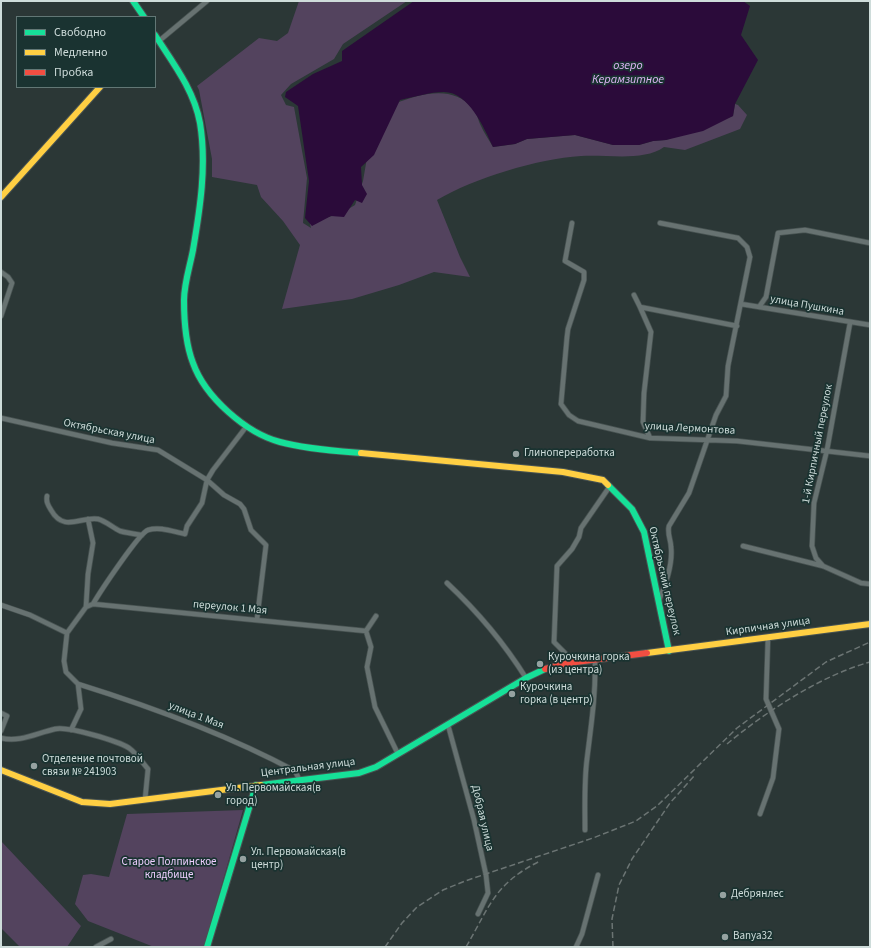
<!DOCTYPE html>
<meta charset="utf-8">
<style>
body{margin:0}
#map{position:relative;width:871px;height:948px;overflow:hidden;background:#2b3736;font-family:"Source Sans 3",sans-serif}
canvas{display:block}
.frame{position:absolute;inset:0;border:2px solid #cedcda;pointer-events:none}
.legend{position:absolute;left:16px;top:16px;width:140px;height:72px;box-sizing:border-box;background:#1a3331;border:1px solid #627775;margin:0;padding:5px 7px;list-style:none;font-size:12px;color:#cedcda}
.legend li{display:flex;align-items:center;gap:8px;height:20px}
.legend b{width:20px;border:1px solid #627775}
</style>
<div id="map">
<canvas width="871" height="948"></canvas>
<div class="frame"></div>
<ul class="legend">
<li><b style="height:5px;background:#16e098"></b>Свободно</li>
<li><b style="height:5px;background:#ffcf43"></b>Медленно</li>
<li><b style="height:5px;background:#f24e42"></b>Пробка</li>
</ul>
</div>
<script>
const g = document.querySelector('canvas').getContext('2d');
g.lineJoin = 'round';
function fill(path, color) {
  g.fillStyle = color;
  g.fill(path, 'evenodd');
}
function stroke(path, color, width, dash) {
  g.strokeStyle = color;
  g.lineWidth = width;
  g.lineCap = dash ? 'butt' : 'round';
  g.setLineDash(dash || []);
  g.stroke(path);
}
function write(font, color, halo, rows, align = 'center') {
  g.font = font + ' "Source Sans 3",sans-serif';
  g.lineWidth = 3.5;
  g.setLineDash([]);
  g.textBaseline = 'middle';
  g.strokeStyle = halo;
  g.fillStyle = color;
  for (const [text, x, y, turn = 0] of rows) {
    g.save();
    g.translate(x, y);
    g.rotate((+turn || 0) * Math.PI / 180);
    g.textAlign = isNaN(turn) ? turn : align;
    if (halo) g.strokeText(text, 0, 0);
    g.fillText(text, 0, 0);
    g.restore();
  }
}
fill(new Path2D(`
 M299 1H407L343 44 334 59 291 84 281 95 286 105 294 107 307 178 303 223 311 228 309 219C328 219 339 215 355 205L363 181 369 146 396 103C421 94 453 84 473 109 477 113 478 120 481 126 484 133 489 140 493 147L515 144 527 139 575 135 613 145H639L653 141 666 140 733 116 735 104 738 105 747 115 740 129 685 150 664 147C643 162 606 154 581 156 537 159 474 178 437 200L460 257 470 277 434 272 399 285 352 299 282 309 300 245 283 221 261 197 257 185 212 177V159L199 90 197 86 259 38 277 41 288 33Z
 M243 810 204 947H154L88 921 75 904 83 875 91 874 109 877 127 814Z
 M1 841 81 926 67 947H20L1 928Z`), '#53435e');
fill(new Path2D(`
 M414 1H743L750 6 741 35 758 60 735 104 733 116 703 131 666 140 653 141 639 145H613L575 135 527 139 515 144 493 147C484 128 469 92 444 92 430 92 414 97 400 100L374 155 361 167 362 185 367 194 362 203 355 200 344 217 331 216 312 226 305 218 309 181 298 106 285 97 286 92 313 74 342 61V51Z`), '#2b0b3a');
const street = new Path2D(`
 M159 41 207 1
 M572 223 565 261 584 272V280L568 329 567 337 561 404 569 415 578 421 650 438 737 441 870 456
 M1 272 8 277 12 283 1 316
 M634 295 640 307 737 326
 M741 304 870 325
 M640 307 651 332 644 393 643 422 650 438
 M759 307 766 297 778 233 805 230 870 243
 M1 418 112 443 158 450 207 480 224 495 240 504 244 509 251 530 266 545 257 619
 M47 496C46 502 48 505 51 510 64 533 81 516 98 519 106 521 113 528 120 531 127 533 135 534 142 535
 M743 546 823 566 861 583 870 584
 M823 566 816 558 812 546 814 503 827 450 850 323
 M447 583C477 611 504 643 526 678
 M659 600C666 584 673 565 671 547 671 540 667 534 669 526L689 493 716 415 726 396 728 366 750 257 747 247 738 238 660 223
 M93 604 366 631
 M1 605 30 615 67 633
 M86 607 88 574 93 543 88 519
 M376 616 366 631 371 647 367 667 375 707 398 754
 M568 663 565 653 554 642 557 566 572 549 579 537 581 528 610 486
 M78 684C152 707 226 734 295 771L299 779
 M1 713 7 716 1 731
 M448 725 474 820 486 875 488 893 478 914
 M71 730 81 709 78 684 66 672 64 661 67 633 86 607 93 604C100 592 139 533 148 530 160 526 174 532 185 534L187 526 202 503 207 480 213 470 246 427
 M1 738C19 743 37 733 55 729 68 726 118 741 129 748 136 753 142 762 148 769L145 800
 M760 814 773 778 779 729 766 699 768 637
 M585 830C585 806 584 782 587 759 591 726 596 694 595 661
 M96 947 111 939
 M576 947 582 934 598 875`);
const fast = new Path2D(`
 M133 1 144 17
 M155 35C173 63 194 90 200 123 207 165 200 209 193 250 190 266 184 284 184 300 184 320 186 345 193 363 205 397 246 433 280 442 305 449 336 451 361 453
 M608 485 632 509 644 532 669 651
 M261 785 359 773 376 767 526 678 545 669
 M207 947 256 785`);
const slow = new Path2D(`
 M1 197 100 87
 M361 453 563 472 603 480 608 485
 M647 653 870 624
 M1 770 82 802 110 804 261 785`);
const jam = new Path2D(`
 M545 669 568 663 647 653`);
stroke(street, '#485352', 6);
stroke(fast, '#485352', 8);
stroke(slow, '#485352', 8);
stroke(jam, '#485352', 8);
stroke(street, '#677271', 4.5);
stroke(fast, '#16e098', 6);
stroke(slow, '#ffcf43', 6);
stroke(jam, '#f24e42', 6);
stroke(new Path2D(`
 M727 744C765 712 822 675 870 662
 M385 947 402 923 417 907 443 890 465 881 593 838 636 821 657 806 737 728 826 662 870 642
 M466 947C490 906 494 884 540 861
 M613 947 612 919 619 885 632 859 670 803 694 776`), '#6b7473', 1.5, [6, 3]);
for (const [x, y, r, color] of [
 [516,454,4,"#95a2a1"],
 [540,664,4,"#95a2a1"],
 [512,694,4,"#95a2a1"],
 [34,766,4,"#95a2a1"],
 [218,795,4,"#95a2a1"],
 [243,859,4,"#95a2a1"],
 [723,895,4,"#95a2a1"],
 [725,937,4,"#95a2a1"]
]) {
  const dot = new Path2D();
  dot.arc(x, y, r, 0, 2 * Math.PI);
  g.fillStyle = color;
  g.fill(dot);
  stroke(dot, '#1a3331', 1.5);
}
write('11px', '#cedcda', '#1a3331', [
 ["улица Пушкина",807,306,10],
 ["улица Лермонтова",690,429,3],
 ["Октябрьская улица",109,432,11],
 ["1-й Кирпичный переулок",818,444,-79],
 ["Октябрьский переулок",664,581,77],
 ["переулок 1 Мая",230,608,5],
 ["Кирпичная улица",768,627,-8],
 ["улица 1 Мая",196,716,21],
 ["Центральная улица",308,768,-7],
 ["Добрая улица",482,818,77]
]);
write('11px', '#cedcda', '#1a3331', [
 ["Глинопереработка",524,454],
 ["Курочкина горка",548,658],
 ["(из центра)",548,671],
 ["Курочкина",520,688],
 ["горка (в центр)",520,701],
 ["Отделение почтовой",42,760],
 ["связи № 241903",42,773],
 ["Ул. Первомайская(в",226,789],
 ["город)",226,802],
 ["Ул. Первомайская(в",251,853],
 ["центр)",251,866],
 ["Дебрянлес",731,895],
 ["Banya32",733,937]
], 'left');
write('11px', '#eeceff', '#1a3331', [
 ["Старое Полпинское",169,863],
 ["кладбище",169,876]
]);
write('italic 12px', '#dfb5f6', '#1a3331', [
 ["озеро",628,66],
 ["Керамзитное",628,80]
]);
</script>
